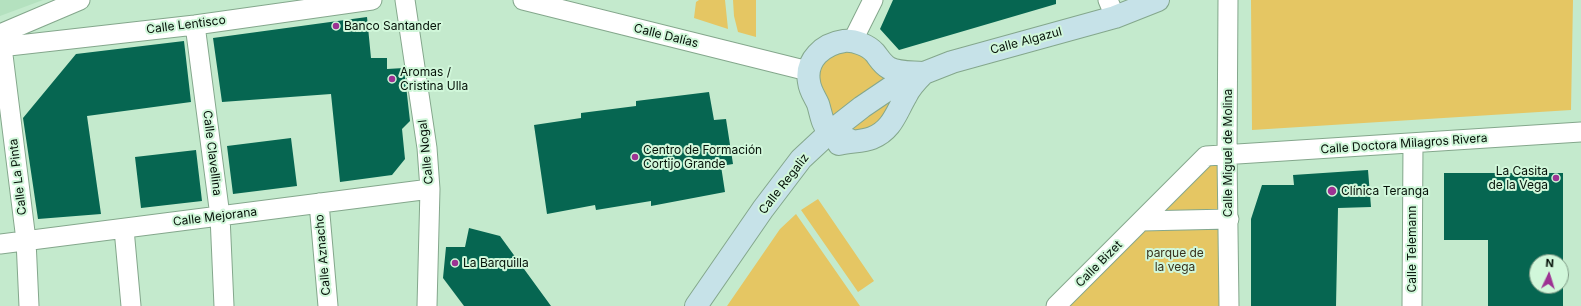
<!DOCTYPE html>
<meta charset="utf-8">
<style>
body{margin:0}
#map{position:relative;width:1581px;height:306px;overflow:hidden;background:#c4eacd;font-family:Inter,sans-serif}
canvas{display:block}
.north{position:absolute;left:1529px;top:254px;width:40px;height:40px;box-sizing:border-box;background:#d1f7da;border:1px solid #7f9b86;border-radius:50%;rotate:4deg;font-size:11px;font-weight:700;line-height:16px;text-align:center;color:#051108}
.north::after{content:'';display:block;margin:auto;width:14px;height:18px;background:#9d3293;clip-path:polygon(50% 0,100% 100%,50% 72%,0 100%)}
</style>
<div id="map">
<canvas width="1581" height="306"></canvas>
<div class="north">N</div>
</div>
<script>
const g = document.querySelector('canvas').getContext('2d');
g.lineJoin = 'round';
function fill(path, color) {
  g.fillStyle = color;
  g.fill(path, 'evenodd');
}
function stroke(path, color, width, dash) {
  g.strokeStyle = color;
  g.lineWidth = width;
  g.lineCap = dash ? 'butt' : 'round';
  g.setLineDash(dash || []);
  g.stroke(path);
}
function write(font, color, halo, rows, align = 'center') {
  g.font = font + ' Inter,sans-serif';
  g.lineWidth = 4;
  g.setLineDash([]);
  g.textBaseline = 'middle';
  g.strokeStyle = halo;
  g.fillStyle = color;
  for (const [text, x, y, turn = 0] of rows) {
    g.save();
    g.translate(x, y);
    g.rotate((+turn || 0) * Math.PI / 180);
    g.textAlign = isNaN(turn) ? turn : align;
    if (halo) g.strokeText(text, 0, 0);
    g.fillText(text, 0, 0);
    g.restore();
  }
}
fill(new Path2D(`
 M0 0H43L0 16Z`), '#b4e1bf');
fill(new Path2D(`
 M699 0H725L728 29 694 18 696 2Z
 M733 0H756V37L738 32 734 16Z
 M1251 0H1573L1571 110 1252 130Z
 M858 51 884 77 882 83 833 118 818 81 819 72 822 63 838 52Z
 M887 102 891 103 892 106 870 132 847 130Z
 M1219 164 1220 306H1063L1204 165Z
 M818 199 874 281 858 292 801 210Z
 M796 214 860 306H727L780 229Z`), '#e5c663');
fill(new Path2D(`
 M893 0H1056V4L899 50 880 29Z
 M367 17 371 58H387V69L404 68 410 121 402 129 405 159 392 175 340 182 331 94 222 102 213 38Z
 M184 41 191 102 87 116 101 214 38 219 23 118 76 54Z
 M709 92 714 120 726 119 733 164 721 166 725 192 651 206V201L596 210 595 205 547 214 534 125 581 118V113L636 106V101Z
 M291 138 297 186 233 194 227 146Z
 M196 150 202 201 141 208 135 157Z
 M1368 170 1371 207 1338 208 1336 306H1251V219L1262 185H1294L1293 175Z
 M1444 173H1563V306H1488V240H1444ZM1537 262H1561V286H1537Z
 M469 228 500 236 551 306H464L443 278 446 247H465Z`), '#066651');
const street = new Path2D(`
 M405 0 427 148 430 189 427 306
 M523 0 808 71
 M1108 0 1115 17
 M1228 0 1227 156 1229 306
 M195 25 220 216 224 306
 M0 34 80 0
 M852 42 873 0
 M0 47 195 25 372 0
 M2 47 26 240 29 306
 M319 203 328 306
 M1141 221 1206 156 1581 132
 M124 229 131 306
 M0 244 430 189
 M1056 306 1141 221 1229 219
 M1412 306 1413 144`);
const secondary = new Path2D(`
 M852 141C845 138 836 136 830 132 822 126 821 113 818 104 815 97 810 91 809 82 805 60 823 44 844 41 854 40 868 45 875 53 879 58 882 64 889 68 899 73 912 72 922 73
 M839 144C850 141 862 142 872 138 892 130 896 113 906 96 910 87 916 81 923 74
 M696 306 763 209 801 159 830 132 862 107 896 84 952 62 1115 17 1158 0`);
stroke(street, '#84a78c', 21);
stroke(secondary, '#84a78c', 24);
stroke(street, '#fff', 19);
stroke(secondary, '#c6e2e8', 22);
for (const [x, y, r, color] of [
 [336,26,4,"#9d3293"],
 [392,79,4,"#9d3293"],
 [635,157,4,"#9d3293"],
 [1556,178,4,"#9d3293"],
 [1332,191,5,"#9d3293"],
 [455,263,4,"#9d3293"]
]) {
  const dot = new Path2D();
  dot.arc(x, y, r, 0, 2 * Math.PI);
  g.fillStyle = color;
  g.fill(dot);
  stroke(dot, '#d1f7da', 1.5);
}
write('12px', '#051108', '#d1f7da', [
 ["Calle Lentisco",186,25,-7],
 ["Calle Dalías",666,36,14],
 ["Calle Algazul",1026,41,-15],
 ["Calle Doctora Milagros Rivera",1404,144,-4],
 ["Calle Nogal",426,152,-96],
 ["Calle Clavellina",212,153,83],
 ["Calle Miguel de Molina",1228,153,-90],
 ["Calle La Pinta",18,177,-97],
 ["Calle Regaliz",784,184,-52],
 ["Calle Mejorana",215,217,-7],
 ["Calle Telemann",1412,249,-90],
 ["Calle Aznacho",323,255,-95],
 ["Calle Bizet",1099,264,-45]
]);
write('12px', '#051108', '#d1f7da', [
 ["Banco Santander",344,26],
 ["Aromas /",400,72],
 ["Cristina Ulla",400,86],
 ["Centro de Formación",643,150],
 ["Cortijo Grande",643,164],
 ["La Casita",1548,171,"right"],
 ["de la Vega",1548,185,"right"],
 ["Clínica Teranga",1341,191],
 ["La Barquilla",463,263]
], 'left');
write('12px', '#38311d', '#d1f7da', [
 ["parque de",1175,253],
 ["la vega",1175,267]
]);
</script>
